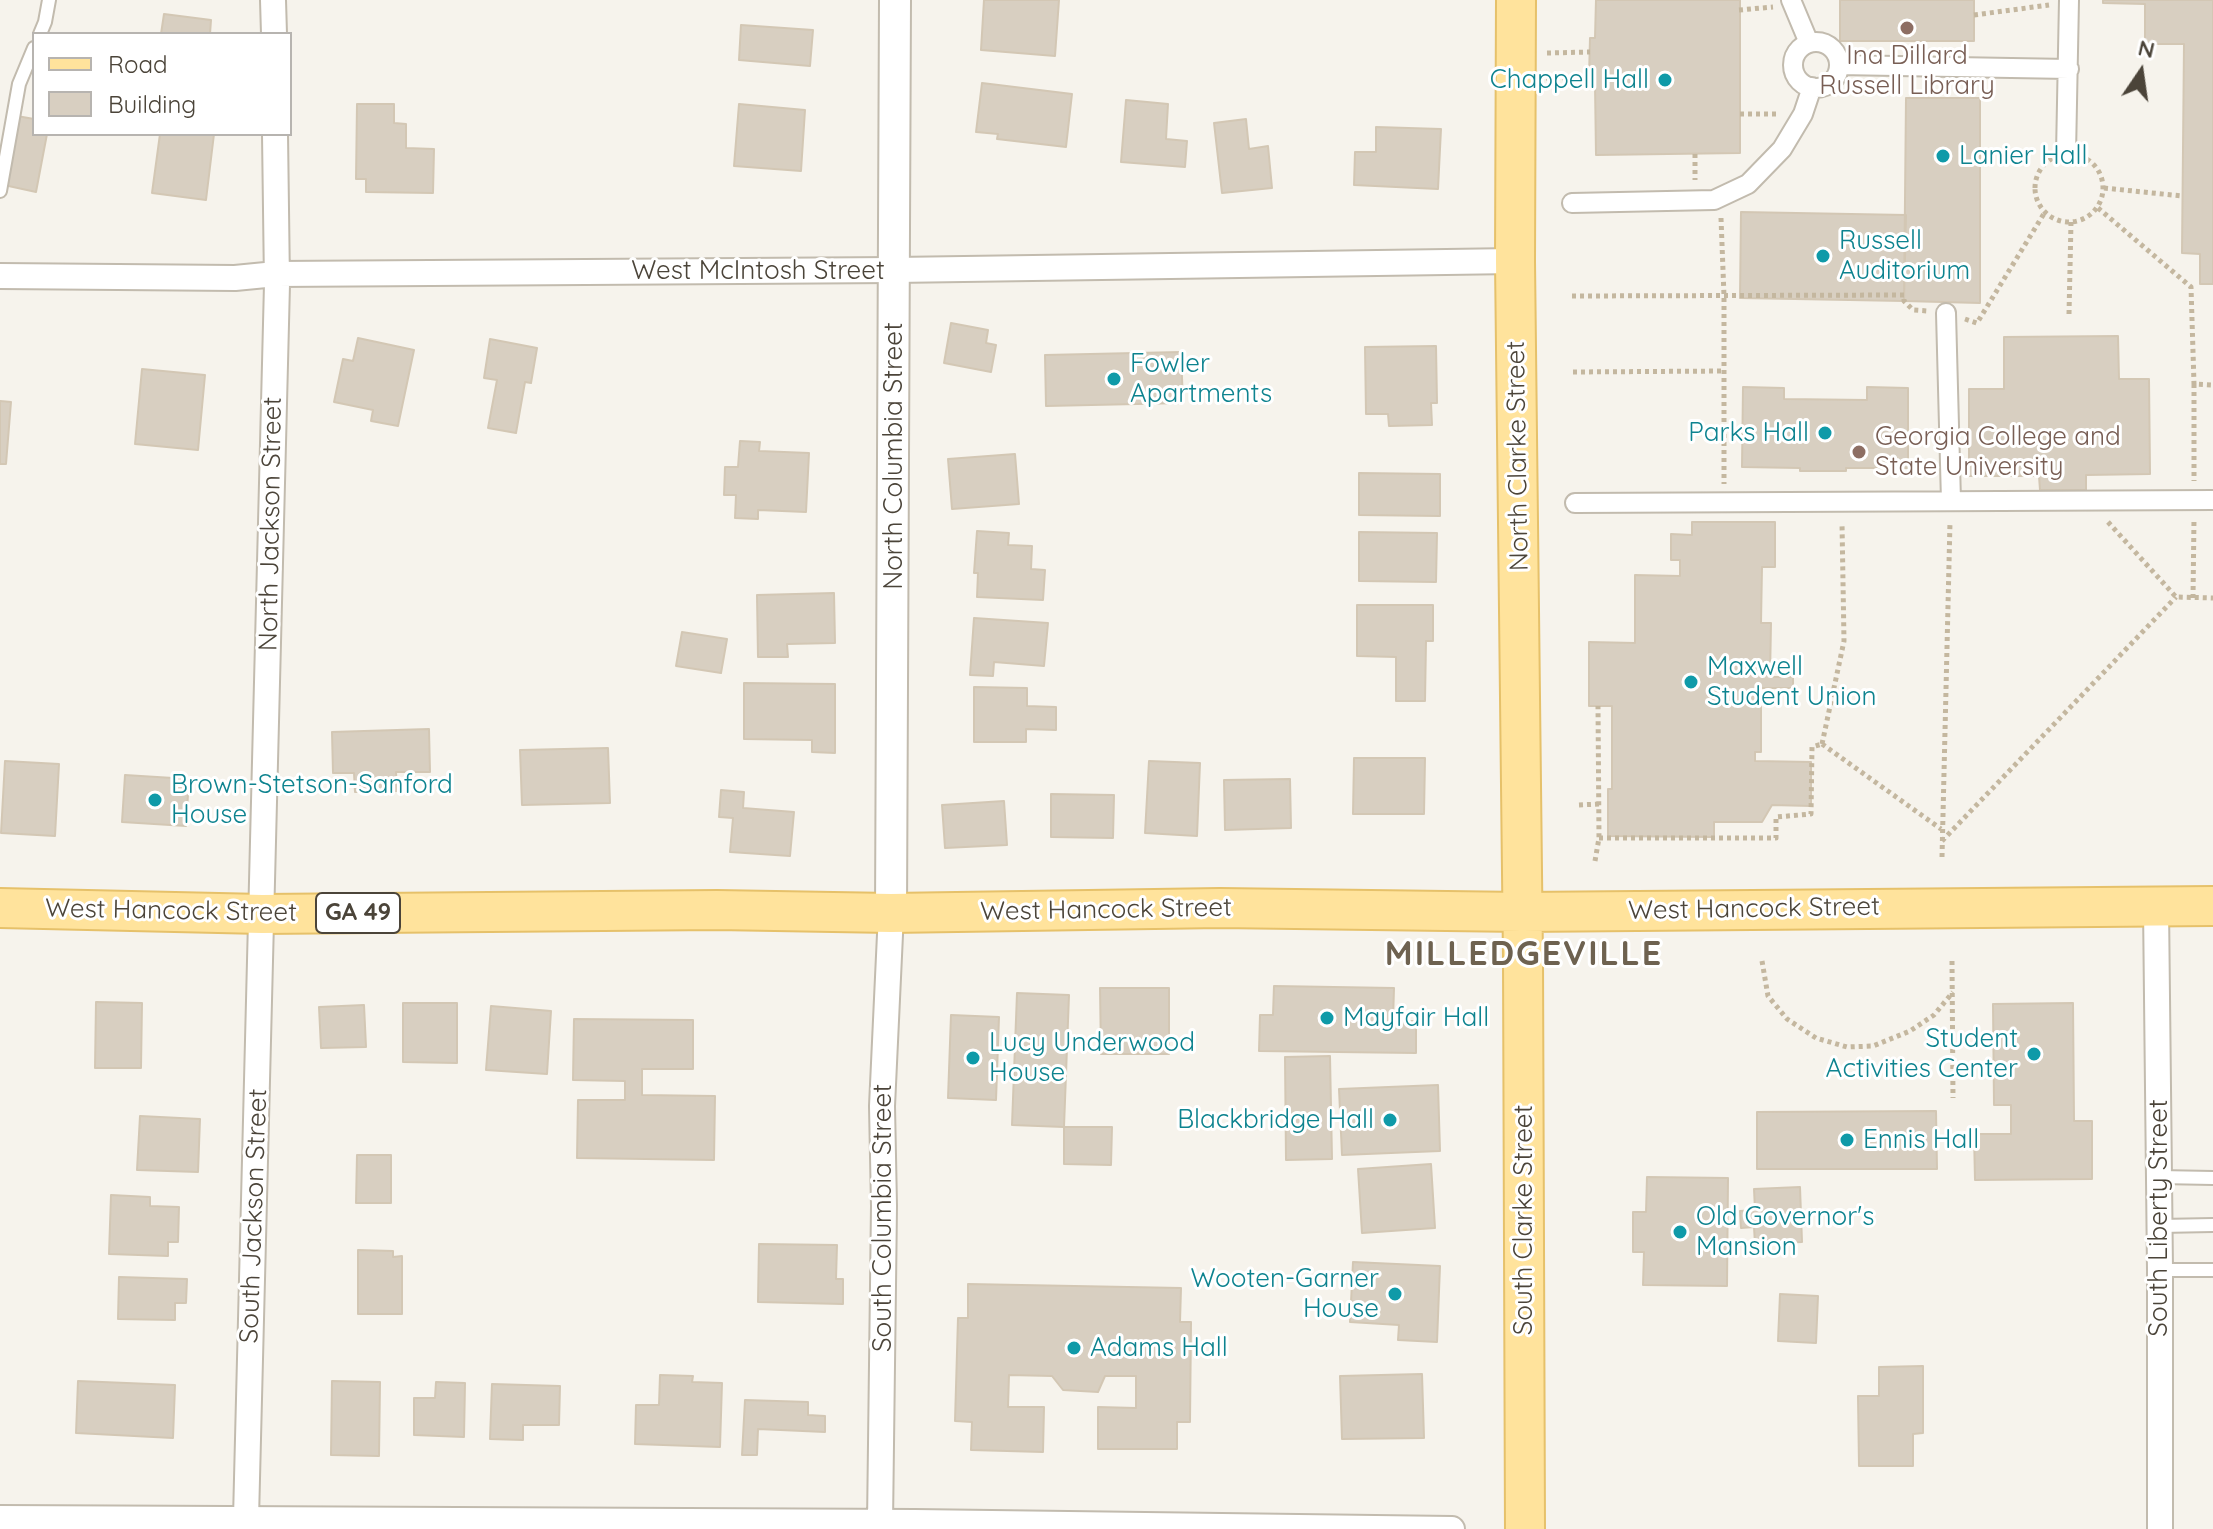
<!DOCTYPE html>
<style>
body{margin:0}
#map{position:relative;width:2213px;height:1529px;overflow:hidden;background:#f6f3ec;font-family:Quicksand,sans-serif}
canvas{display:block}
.legend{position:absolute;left:32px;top:32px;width:260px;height:104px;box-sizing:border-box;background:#fff;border:2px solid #b7b4b0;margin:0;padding:10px 14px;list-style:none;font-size:24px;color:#4b4439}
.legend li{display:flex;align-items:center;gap:16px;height:40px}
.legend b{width:40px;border:2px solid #b7b4b0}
.north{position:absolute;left:2101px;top:32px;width:80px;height:80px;-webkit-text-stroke:6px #fff;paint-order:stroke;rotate:13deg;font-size:22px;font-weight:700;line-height:32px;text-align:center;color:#4b4439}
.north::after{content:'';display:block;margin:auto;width:28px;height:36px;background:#4b4439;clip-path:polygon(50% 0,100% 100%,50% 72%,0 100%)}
</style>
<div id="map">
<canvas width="2213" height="1529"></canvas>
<ul class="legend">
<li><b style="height:10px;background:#ffe39c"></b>Road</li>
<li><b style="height:22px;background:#d8cfc1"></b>Building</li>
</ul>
<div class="north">N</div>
</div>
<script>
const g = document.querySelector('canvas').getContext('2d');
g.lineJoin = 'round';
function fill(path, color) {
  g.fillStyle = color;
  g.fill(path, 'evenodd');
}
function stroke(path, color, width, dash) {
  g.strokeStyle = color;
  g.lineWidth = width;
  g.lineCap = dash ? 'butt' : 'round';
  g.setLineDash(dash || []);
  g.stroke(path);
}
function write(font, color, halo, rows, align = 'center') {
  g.font = font + ' Quicksand,sans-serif';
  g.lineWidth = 6;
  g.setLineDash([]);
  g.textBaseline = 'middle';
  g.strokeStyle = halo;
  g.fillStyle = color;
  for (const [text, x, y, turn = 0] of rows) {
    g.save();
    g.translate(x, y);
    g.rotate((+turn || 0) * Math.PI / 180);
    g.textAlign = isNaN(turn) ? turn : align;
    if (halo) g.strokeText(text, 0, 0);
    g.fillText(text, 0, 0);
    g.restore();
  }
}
const building = new Path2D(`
 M984 0H1059L1055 56 981 50Z
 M1596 0H1740V153L1596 155 1595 84H1590L1589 77 1590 38H1595Z
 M1840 0H1974V41H1840Z
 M2103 0H2213V284H2200V254L2182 253 2184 44H2145V4L2103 3Z
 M164 14 211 20 210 34H161Z
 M741 25 813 30 810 66 739 60Z
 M982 83 1072 94 1066 147 997 139 998 134 976 132Z
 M1906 98H1980V303L1904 301Z
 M1126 100 1168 104 1166 139 1187 141 1185 167 1121 162Z
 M357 104H394V123L406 124V148L434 149 433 193 366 192V179H356Z
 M739 104 805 110 801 171 734 166Z
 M17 116 34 119V134H47L36 192 4 185Z
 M1246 119 1249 149 1268 146 1272 188 1222 193 1214 123Z
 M1376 127 1441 129 1438 189 1354 185 1355 152H1376Z
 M160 134H214L206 200 152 193Z
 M1741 212 1906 215 1904 301 1740 298Z
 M951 323 988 330 986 343 996 345 991 372 944 363Z
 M2118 336 2119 379H2149L2150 474 2086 475V490H2040L2039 476H1969V389H2004V337Z
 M358 338 414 350 398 426 371 421 373 410 334 402 343 359 353 361Z
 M490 339 537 348 531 383 525 382 516 433 488 428 497 380 484 378Z
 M1436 346 1437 403H1431L1432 425 1389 426 1388 414H1366L1365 347Z
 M1181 352 1183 403 1046 406 1045 355Z
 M142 369 205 375 198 450 135 444Z
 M1743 387 1784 388V399L1867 400V387L1908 388V468H1846V471H1800V468L1742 467Z
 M0 401 11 402 6 464H0Z
 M740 441 760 442 759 451 809 453 806 512 758 510V519L735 518 736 495H724L725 467H738Z
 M1015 454 1019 504 952 509 948 459Z
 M1359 473 1440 474V516L1359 515Z
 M1692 522H1775V567H1762L1761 623H1771L1770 677H1793V688H1761V752H1755V761L1811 762V806L1772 805 1762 822H1714V837L1608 836V789H1612V706H1589V642L1635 643V575L1680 576V560H1671V534L1692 535Z
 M977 531 1009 533 1008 545 1032 546 1031 569 1045 570 1043 600 977 597 978 573H974Z
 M1359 532 1437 533 1436 582 1359 581Z
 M834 593 835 643 787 644 788 657H758L757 595Z
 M1357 605H1433V641H1426L1425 701H1396V657L1357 656Z
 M974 618 1048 623 1044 666 994 662 993 676 970 675Z
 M682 632 727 639 721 673 676 666Z
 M744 683 835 684V753L812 752V740L744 739Z
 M974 687 1027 688V706L1056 707V730L1026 729V742H974Z
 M429 729 430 772H396L397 791 355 792 354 773H333L332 732Z
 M608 748 610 803 522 805 520 750Z
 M1354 758H1425L1424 814H1353Z
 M5 761 59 764 55 836 1 833Z
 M1149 761 1200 763 1197 836 1145 833Z
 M125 775 189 779 186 826 122 822Z
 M1290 779 1291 828 1225 830 1224 780Z
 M721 790 744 792 743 808 794 812 790 856 730 852 733 818 719 817Z
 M1051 794 1114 795 1113 838 1051 837Z
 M1004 801 1007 845 945 848 942 805Z
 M1274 986 1394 988 1393 1021H1416V1053L1259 1051 1260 1015H1273Z
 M1100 988H1169V1054H1101Z
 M1017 993 1069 995 1064 1127 1012 1125Z
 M96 1002 142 1003 141 1068H95Z
 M403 1003H457V1063L403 1062Z
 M2073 1003 2074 1121H2092V1179L1975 1180 1974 1134H2011V1105H1994L1993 1004Z
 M364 1005 366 1047 321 1048 319 1007Z
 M491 1006 551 1011 547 1074 486 1070Z
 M951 1015 999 1017 996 1100 948 1098Z
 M574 1019 693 1020V1069H642V1095L715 1096 714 1160 577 1158 578 1100H625V1081L573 1080Z
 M1330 1056 1332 1159 1286 1160 1285 1057Z
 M1438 1085 1440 1151 1342 1155 1339 1089Z
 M1936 1111 1937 1169H1757V1112Z
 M140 1116 200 1119 198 1172 137 1170Z
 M1064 1127H1112L1111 1165 1064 1164Z
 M357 1155H391V1203H356Z
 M1431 1164 1435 1228 1362 1233 1358 1169Z
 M1647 1177 1728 1178 1727 1286 1643 1285 1644 1252H1633V1212H1646Z
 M1800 1187 1802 1242 1755 1244 1754 1227 1741 1228 1740 1211 1755 1210 1754 1189Z
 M111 1195 150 1197V1206L179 1207 178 1242H168V1256L109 1254Z
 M759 1244 837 1245 836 1279H843V1304L758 1302Z
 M358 1250 393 1251V1257L402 1256V1314H358Z
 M1353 1262 1440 1266 1437 1342 1398 1340 1399 1325 1350 1322Z
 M119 1277 187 1279 186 1303H175V1320L118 1319Z
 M968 1284 1181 1288 1180 1322H1191L1190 1422H1177V1449H1098V1407L1136 1408V1376H1105L1098 1392 1063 1390 1052 1376 1009 1375 1008 1407H1044L1043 1452 971 1450 972 1422 955 1421 958 1318H968Z
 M1780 1294 1818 1296 1816 1343 1778 1341Z
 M1923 1366V1433L1913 1434V1466H1859L1858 1396H1879V1367Z
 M1422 1374 1424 1438 1342 1439 1340 1376Z
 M660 1375 693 1376 692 1382 722 1383 720 1447 635 1444 636 1405H659Z
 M78 1381 175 1385 173 1438 76 1433Z
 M332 1381 380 1382 379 1456 331 1455Z
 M436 1382 465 1383 464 1437 414 1435V1398H435Z
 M492 1384 560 1386 559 1425H523V1440L490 1439Z
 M745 1400 808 1402V1415L825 1416V1432L758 1429 757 1455H742Z`);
fill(building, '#d8cfc1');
stroke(building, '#d3c7b4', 2);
const service = new Path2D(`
 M40 34 45 22 49 0
 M0 191 19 84 34 48
 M2159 1177 2213 1178
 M2160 1226 2213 1225
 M2160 1270H2213`);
const pedestrian = new Path2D(`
 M1791 0 1809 43
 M1793 65a23 23 0 1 1 46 0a23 23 0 1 1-46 0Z
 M1839 65 2069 69
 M2066 154 2069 0
 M1572 203 1714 200 1748 184 1782 149 1803 114 1812 87
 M1946 313 1951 501
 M1575 503 2213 500`);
const minor = new Path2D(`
 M273 0 274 34
 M0 276 235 278 276 274 895 270 1515 261
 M2156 906 2160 1270V1529
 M0 1518 915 1522 1452 1529
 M246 1518 277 284 275 134
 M880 1523 884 1206 882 1106 891 913`);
const tertiary = new Path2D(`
 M891 913 895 0`);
const primary = new Path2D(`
 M1516 0 1515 261 1523 959 1525 1529
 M0 908 262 914 717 910 891 913 1220 908 1522 912 2213 906`);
stroke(service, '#c2bbae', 16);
stroke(pedestrian, '#c2bbae', 22);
stroke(minor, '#c2bbae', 28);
stroke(tertiary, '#c2bbae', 34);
stroke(primary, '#e6c16a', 42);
stroke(new Path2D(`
 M1739 10 1773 7
 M1974 15 2049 5
 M1547 53 1590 52
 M1546 78 1589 77
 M1740 114H1778
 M2035 188a34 34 0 1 1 68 0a34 34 0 1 1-68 0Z
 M1695 154V180
 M2104 188 2182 196
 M2098 208 2191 287 2194 384 2213 385
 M1721 218 1724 296V484
 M1572 296 1904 295V301L1913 310 1928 311
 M2069 314 2071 222
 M1965 319 1977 323 2045 212
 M1573 372 1724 371
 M2194 384V481
 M2108 522 2176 597 2213 598
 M2193 598 2194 519
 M1822 744 1844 641 1842 523
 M1822 744 1941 829
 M1579 805 1599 804
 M1599 838H1776V817L1811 814 1812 747 1822 744
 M1942 841 2176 597
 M1942 857 1950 522
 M1595 861 1599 838 1598 706
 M1762 961 1768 996 1787 1019 1816 1038 1847 1047 1873 1046 1910 1031 1934 1015 1953 992
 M1952 961 1953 1098`), '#c4b79f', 5, [4, 4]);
stroke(service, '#fff', 12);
stroke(pedestrian, '#fff', 18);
stroke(minor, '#fff', 24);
stroke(tertiary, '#fff', 30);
stroke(primary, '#ffe39c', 38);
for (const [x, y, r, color] of [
 [1907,28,8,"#8d6e63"],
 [1665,80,8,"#0f9aa8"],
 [1943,156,8,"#0f9aa8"],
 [1823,256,8,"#0f9aa8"],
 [1114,379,8,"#0f9aa8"],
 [1825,433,8,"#0f9aa8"],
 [1859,452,8,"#8d6e63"],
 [1691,682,8,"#0f9aa8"],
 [155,800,8,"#0f9aa8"],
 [1327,1018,8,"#0f9aa8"],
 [2034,1054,8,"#0f9aa8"],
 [973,1058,8,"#0f9aa8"],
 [1390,1120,8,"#0f9aa8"],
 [1847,1140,8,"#0f9aa8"],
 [1680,1232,8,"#0f9aa8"],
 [1395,1294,8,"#0f9aa8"],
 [1074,1348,8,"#0f9aa8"]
]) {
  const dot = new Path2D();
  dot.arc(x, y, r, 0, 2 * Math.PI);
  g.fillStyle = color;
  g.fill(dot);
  stroke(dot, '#fff', 3);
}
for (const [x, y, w] of [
 [358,913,84]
]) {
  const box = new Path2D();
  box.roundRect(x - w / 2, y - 20, w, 40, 6);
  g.fillStyle = '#fff';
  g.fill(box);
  stroke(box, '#4b4439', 2);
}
write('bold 24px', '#4b4439', null, [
 ["GA 49",358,913]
]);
write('26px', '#785e54', '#fff', [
 ["Ina Dillard",1907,56],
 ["Russell Library",1907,86],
 ["Georgia College and",1875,437,"left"],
 ["State University",1875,467,"left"]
]);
write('26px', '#0d838f', '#fff', [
 ["Chappell Hall",1649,80,"right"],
 ["Lanier Hall",1959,156],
 ["Russell",1839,241],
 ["Auditorium",1839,271],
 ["Fowler",1130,364],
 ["Apartments",1130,394],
 ["Parks Hall",1809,433,"right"],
 ["Maxwell",1707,667],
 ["Student Union",1707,697],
 ["Brown-Stetson-Sanford",171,785],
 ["House",171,815],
 ["Mayfair Hall",1343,1018],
 ["Student",2018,1039,"right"],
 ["Activities Center",2018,1069,"right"],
 ["Lucy Underwood",989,1043],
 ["House",989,1073],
 ["Blackbridge Hall",1374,1120,"right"],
 ["Ennis Hall",1863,1140],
 ["Old Governor's",1696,1217],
 ["Mansion",1696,1247],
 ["Wooten-Garner",1379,1279,"right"],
 ["House",1379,1309,"right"],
 ["Adams Hall",1090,1348]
], 'left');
write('26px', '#4b4439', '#fff', [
 ["West McIntosh Street",758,271],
 ["North Columbia Street",894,456,-90],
 ["North Clarke Street",1518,456,-91],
 ["North Jackson Street",271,524,-89],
 ["West Hancock Street",1754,909,-1],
 ["West Hancock Street",1106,910,-1],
 ["West Hancock Street",171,911,1],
 ["South Jackson Street",254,1216,-88],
 ["South Columbia Street",883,1218,-90],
 ["South Liberty Street",2159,1218,-90],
 ["South Clarke Street",1524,1220,-90]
]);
g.letterSpacing = '2px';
write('bold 34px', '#6e6250', '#fff', [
 ["MILLEDGEVILLE",1524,955]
]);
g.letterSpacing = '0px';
</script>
